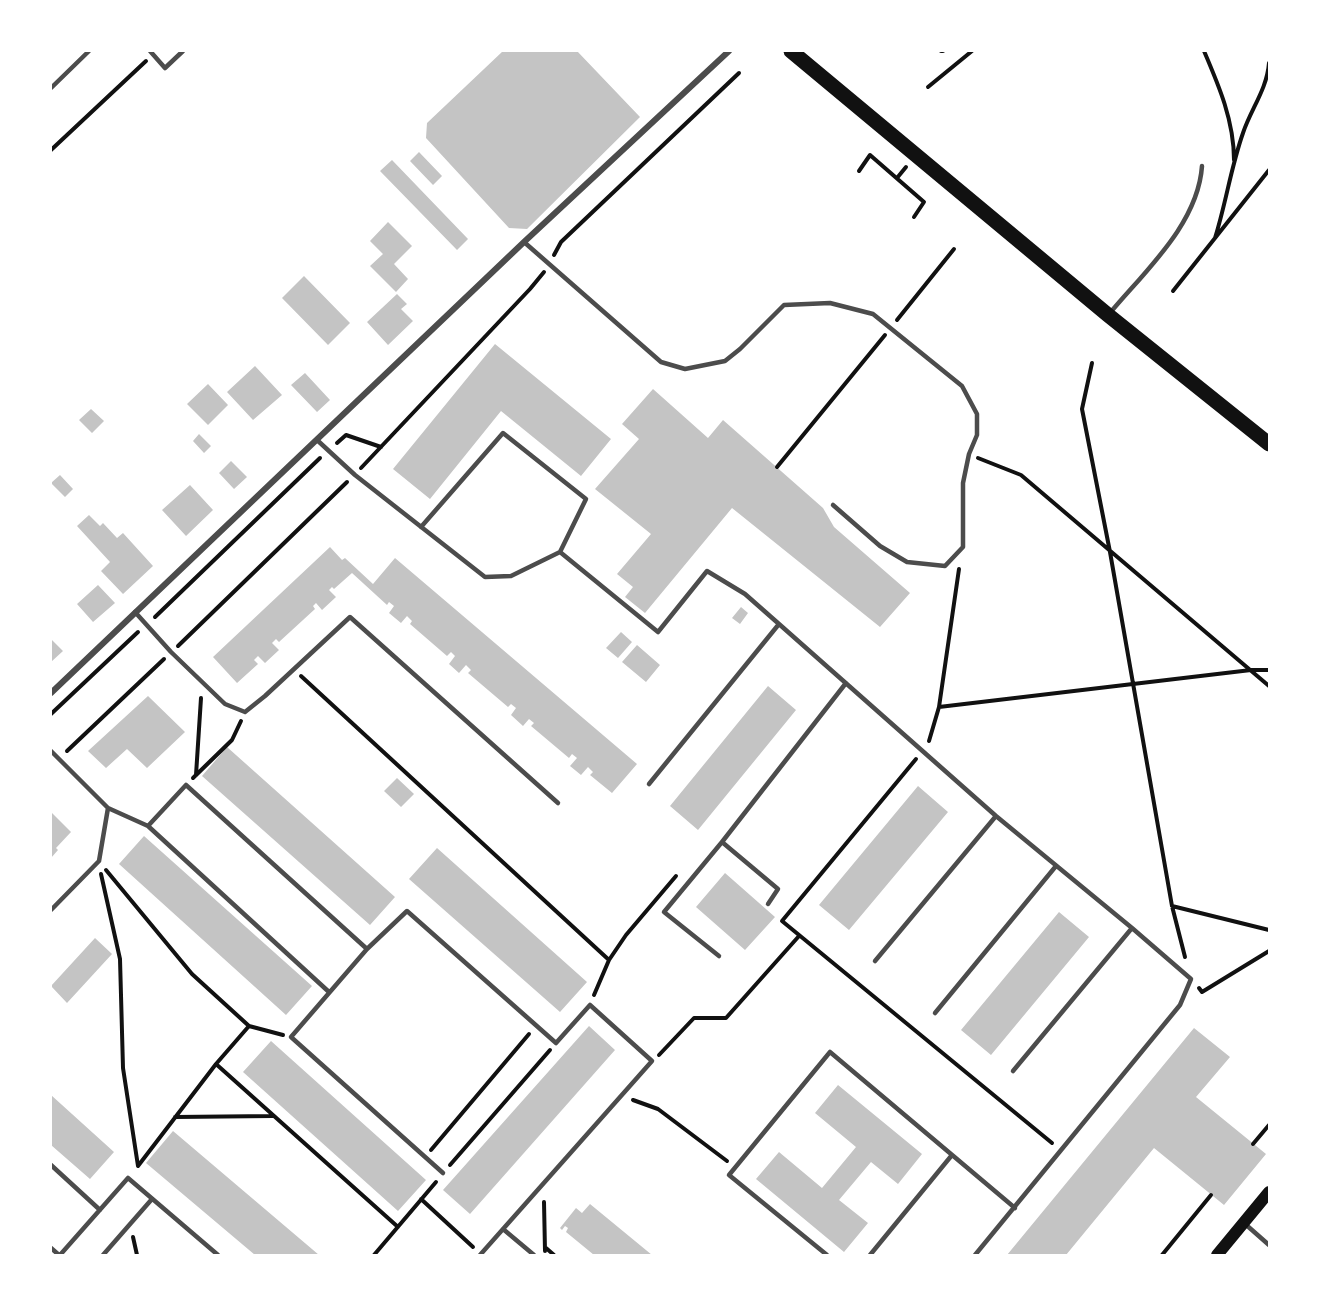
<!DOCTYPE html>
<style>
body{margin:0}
#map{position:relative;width:1320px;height:1306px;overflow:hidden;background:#fff;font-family:"Noto Sans",sans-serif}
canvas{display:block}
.frame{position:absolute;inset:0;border:52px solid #fff;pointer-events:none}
</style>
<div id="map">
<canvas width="1320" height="1306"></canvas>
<div class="frame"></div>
</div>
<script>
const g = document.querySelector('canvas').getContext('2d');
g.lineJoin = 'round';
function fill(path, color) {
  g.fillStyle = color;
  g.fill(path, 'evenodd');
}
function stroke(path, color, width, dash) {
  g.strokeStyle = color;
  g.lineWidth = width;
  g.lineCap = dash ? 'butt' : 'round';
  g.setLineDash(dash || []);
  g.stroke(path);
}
fill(new Path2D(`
 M503 51H577L640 117 527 229 509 228 426 138 427 123Z
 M419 152 442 176 433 185 410 161Z
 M392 160 468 239 457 250 380 171Z
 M388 222 412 246 394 264 408 279 396 292 370 266 383 254 370 241Z
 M304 276 350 323 328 345 282 298Z
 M397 294 407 304 401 309 413 321 388 345 367 322Z
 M495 344 611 439 581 476 501 411 430 499 393 469Z
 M255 366 282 395 253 420 227 392Z
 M305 373 330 400 317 412 291 385Z
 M208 384 228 405 208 425 187 404Z
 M653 389 708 438 723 420 823 508 834 527 910 593 880 627 732 508 645 613 625 597 633 587 617 574 651 534 595 489 639 439 622 424Z
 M91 409 104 421 92 433 79 420Z
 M199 434 211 446 204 453 193 441Z
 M231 461 247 477 234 489 219 473Z
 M60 475 73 489 65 497 51 483Z
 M190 485 213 510 186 536 162 510Z
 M89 515 100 526 103 523 117 538 123 533 153 566 123 594 101 571 110 562 77 526Z
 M330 547 342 560 345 558 373 584 395 558 637 764 612 793 590 775 593 772 588 767 581 775 570 766 577 758 572 754 569 758 531 726 534 723 529 719 523 726 511 715 516 708 511 704 508 707 468 673 471 670 466 665 459 673 449 664 455 656 451 652 447 656 410 624 412 621 407 616 401 623 389 613 394 606 389 602 387 605 352 573 334 589 332 587 329 590 336 597 322 610 316 603 313 606 315 609 279 642 276 639 272 643 279 650 265 663 258 656 254 660 258 664 237 683 213 657Z
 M98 585 115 603 93 622 77 604Z
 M741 607 748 613 740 624 732 618Z
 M621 632 632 642 618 658 606 648Z
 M51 639 63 651 51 662Z
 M637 645 660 665 646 682 622 662Z
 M768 686 796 710 698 830 670 806Z
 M148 696 185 732 147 768 127 749 106 768 88 751Z
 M227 747 395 897 370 925 202 776Z
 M397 778 414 794 401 807 384 791Z
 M918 786 948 812 849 930 819 905Z
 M51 812 71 832 56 848 58 850 51 858Z
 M144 836 312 986 286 1015 119 864Z
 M437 848 587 982 560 1012 409 879Z
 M725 873 775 917 745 950 696 907Z
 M1059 912 1089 937 991 1055 961 1030Z
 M95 938 112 954 67 1003 51 986Z
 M589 1026 615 1050 470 1214 443 1190Z
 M1194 1028 1230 1057 1196 1097 1266 1154 1224 1205 1154 1148 1066 1255H1007Z
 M271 1041 426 1180 398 1211 243 1072Z
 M838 1085 922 1154 898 1184 871 1162 839 1200 868 1223 844 1252 756 1179 779 1152 822 1188 856 1147 815 1113Z
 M51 1095 114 1152 90 1179 51 1145Z
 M173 1131 319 1255H255L146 1163Z
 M590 1204 652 1255H594L566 1232 568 1228 565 1226 562 1230 560 1228 576 1208 582 1213Z`), '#c4c4c4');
stroke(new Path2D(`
 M941 51H943
 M1204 51C1219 86 1234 121 1234 160
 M928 87 972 51
 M51 150 146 61
 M859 171 870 155 924 202 914 217
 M897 178 906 167
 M1215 238C1226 203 1231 167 1243 133 1251 109 1267 89 1269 63
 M554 255 561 242 739 73
 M1173 291 1269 170
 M897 320 954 249
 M1092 363 1082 409 1110 552 1172 906 1185 957
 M337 443 346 435 381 447
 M978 458 1021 475 1269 686
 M777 467 885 335
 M361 468 530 289 544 272
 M155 617 320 458
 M178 646 347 482
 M301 676 609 960 594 995
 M939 707 1251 670H1269
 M51 714 138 632
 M929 741 939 707 959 569
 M67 751 164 659
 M916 759 782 921 1052 1143
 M196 775 201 698
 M193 778 232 740 241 721
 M106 870 192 974 249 1026
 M101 874 120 959 123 1068 138 1166
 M1172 906 1269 930
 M609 960 626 935 676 876
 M1199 988 1202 992 1269 951
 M283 1035 249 1026 216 1064 398 1227
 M659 1055 694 1018H726L799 936
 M633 1100 658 1109 727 1161
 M175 1117 273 1116
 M1253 1144 1269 1125
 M431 1150 529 1034
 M450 1165 550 1050
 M138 1166 216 1064
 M421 1199 473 1247
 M544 1202 545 1251
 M133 1237 137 1255
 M546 1248 554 1255
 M374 1255 436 1182
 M1162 1255 1211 1195`), '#111', 4);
stroke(new Path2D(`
 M150 51 165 68 183 51
 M51 88 89 51
 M524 242 661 362 685 369 725 361 740 349 784 305 830 303 873 314 962 386 977 414V435L969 454 963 483V547L945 566 907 562 880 546 833 505
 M1110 313C1145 271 1198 224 1202 166
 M317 440 355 475 485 577 511 576 560 552 658 632 707 571 745 594 779 624
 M421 527 503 433 586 499 560 552
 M135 612 171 652 225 704 245 712 265 696 350 617 558 803
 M51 751 108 808 148 826 329 992
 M649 784 779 624 996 816 1132 928 1191 979 1180 1005 975 1255
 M148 826 186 785 367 949
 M722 842 846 683
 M51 910 99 861 108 808
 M719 956 664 912 722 842 778 889 768 904
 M875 961 996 816
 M935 1013 1056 866
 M1013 1071 1132 928
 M51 1165 100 1210
 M443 1173 291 1037 367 949 407 911 556 1043 590 1005 652 1061 480 1255
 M1244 1223 1269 1245
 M503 1229 534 1255
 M51 1248 59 1255
 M60 1255 128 1178 218 1255
 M103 1255 152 1199
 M827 1255 729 1175 830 1052 1015 1208
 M870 1255 952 1155`), '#4c4c4c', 4.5);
stroke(new Path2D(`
 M51 693 524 242 729 51`), '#4c4c4c', 6);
stroke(new Path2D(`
 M1217 1255 1269 1192`), '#111', 12);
stroke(new Path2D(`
 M791 51 1108 315 1269 444`), '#111', 15);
</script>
